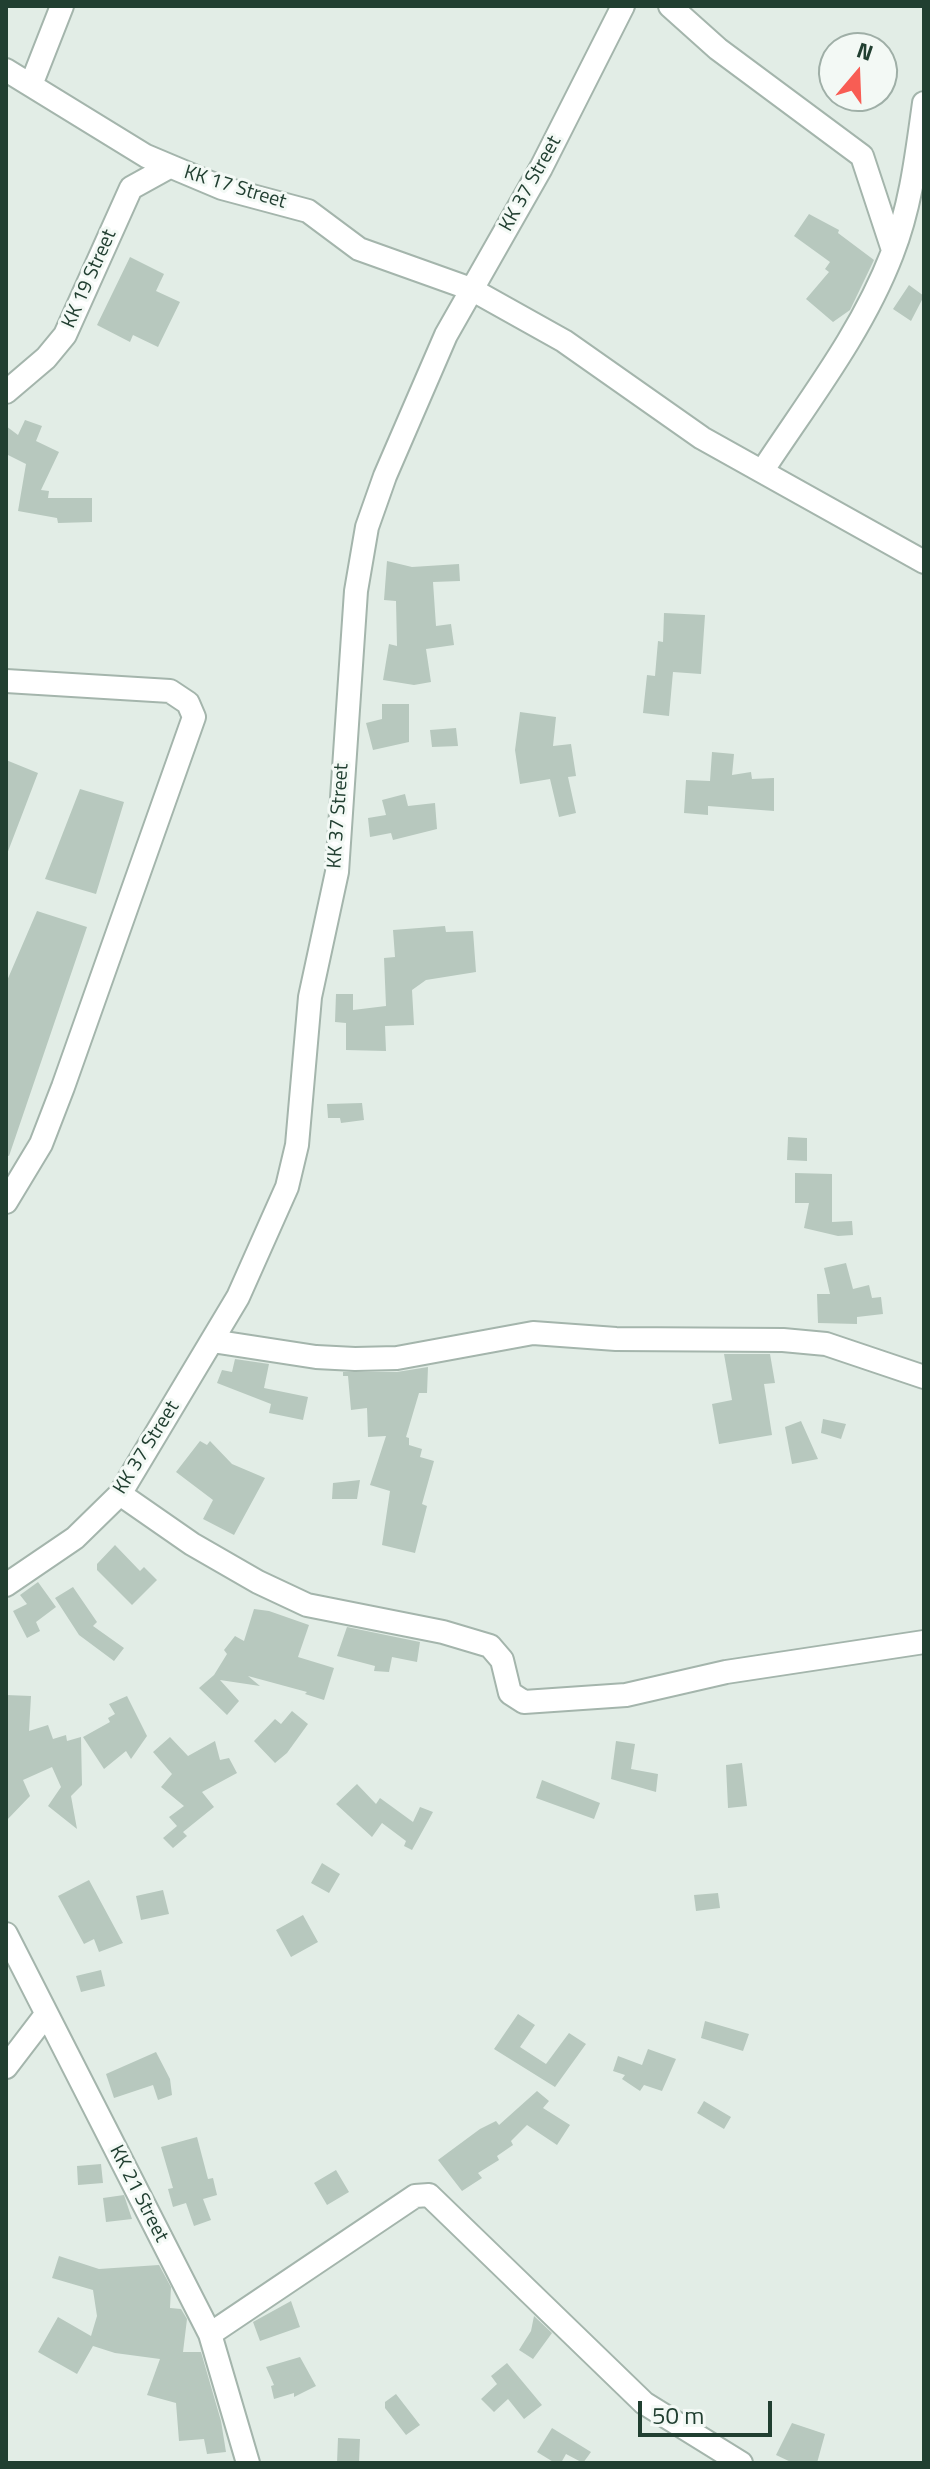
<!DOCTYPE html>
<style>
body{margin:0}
#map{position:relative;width:930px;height:2469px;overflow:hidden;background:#e2ede6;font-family:"Titillium Web",sans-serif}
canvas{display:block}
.frame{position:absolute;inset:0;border:8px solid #213f31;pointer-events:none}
.north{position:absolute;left:818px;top:32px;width:80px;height:80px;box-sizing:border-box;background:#f3f9f5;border:2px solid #9fafa7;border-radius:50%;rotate:19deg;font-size:22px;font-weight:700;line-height:32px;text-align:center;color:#213f31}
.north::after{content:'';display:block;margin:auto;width:28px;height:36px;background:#f85d54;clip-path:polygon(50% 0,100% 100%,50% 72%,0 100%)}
.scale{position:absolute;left:638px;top:2401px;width:134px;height:36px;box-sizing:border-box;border:4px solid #213f31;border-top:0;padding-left:10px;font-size:24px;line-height:28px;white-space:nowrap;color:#213f31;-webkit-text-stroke:6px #f3f9f5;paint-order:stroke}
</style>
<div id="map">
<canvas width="930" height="2469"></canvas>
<div class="frame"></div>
<div class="north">N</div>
<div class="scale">50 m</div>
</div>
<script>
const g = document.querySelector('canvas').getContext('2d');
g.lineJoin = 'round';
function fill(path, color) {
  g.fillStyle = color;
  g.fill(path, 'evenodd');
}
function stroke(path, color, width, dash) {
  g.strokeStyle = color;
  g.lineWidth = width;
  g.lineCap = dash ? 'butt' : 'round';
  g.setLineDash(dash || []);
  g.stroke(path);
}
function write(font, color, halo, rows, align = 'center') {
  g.font = font + ' "Titillium Web",sans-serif';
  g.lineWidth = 6;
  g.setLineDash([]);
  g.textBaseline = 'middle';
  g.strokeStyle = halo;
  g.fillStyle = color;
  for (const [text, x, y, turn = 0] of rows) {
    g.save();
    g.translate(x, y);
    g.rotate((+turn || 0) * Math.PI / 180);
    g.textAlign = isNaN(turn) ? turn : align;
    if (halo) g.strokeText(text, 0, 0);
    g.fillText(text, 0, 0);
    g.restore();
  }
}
fill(new Path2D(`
 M809 214 839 230 838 233 874 260 850 310 833 322 806 299 829 272 825 269 830 262 794 236Z
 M130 257 164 274 156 291 180 302 158 347 133 335 130 342 97 325Z
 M909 285 924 296 911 321 893 309Z
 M25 420 42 426 36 441 59 452 41 490 49 491 48 498H92V522L58 523 57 518 18 511 26 464 6 454V426L18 435Z
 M387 561 412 567 459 564 460 581 433 582 436 626 451 624 454 645 426 649 431 682 414 685 383 680 389 644 397 646 396 601 384 600Z
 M664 613 705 615 701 674 673 672 669 716 643 713 647 675 655 676 658 641 663 642Z
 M382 704H409V742L373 750 366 723 382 719Z
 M520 712 556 717 553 746 571 744 576 776 568 777 576 813 559 817 550 779 520 784 515 750Z
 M456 728 458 746 432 747 430 730Z
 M712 752 734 754 732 775 751 772 752 779 774 778V811L708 806V815L684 813 686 780 710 781Z
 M6 760 38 773 7 854 6 853Z
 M80 789 124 802 96 894 45 879Z
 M405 794 408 806 435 803 437 829 393 840 391 833 370 837 368 818 386 815 382 800Z
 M37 911 87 927 9 1156 6 1155V983Z
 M445 926 446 932 473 931 476 972 426 980 412 990 414 1025 385 1026 386 1051 346 1050V1023L335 1022 336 994H353V1010L386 1006 384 958 395 957 393 930Z
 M362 1103 364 1120 341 1123 340 1118H328L327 1104Z
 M788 1137 807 1138V1161L787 1160Z
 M795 1173 832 1174V1222L852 1221 853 1235 838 1236 804 1228 809 1203H795Z
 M846 1263 853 1289 869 1285 872 1298 881 1297 883 1314 857 1317V1324L818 1323 817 1294H830L824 1268Z
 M724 1354H770L775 1383 764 1384 772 1435 719 1444 712 1404 732 1400Z
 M235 1359 269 1364 264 1388 308 1397 303 1420 269 1413 271 1404 217 1383 222 1370 232 1372Z
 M428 1367 427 1393H419L406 1437 409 1438V1445L422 1449 420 1457 434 1461 422 1504 427 1506 415 1553 382 1545 390 1491 370 1485 386 1436 368 1437 367 1408 351 1410 348 1376H343V1372H397Z
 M823 1419 846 1424 841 1439 821 1433Z
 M801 1421 818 1459 792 1464 785 1427Z
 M200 1441 207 1445 210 1441 232 1464 265 1478 234 1535 203 1519 213 1500 176 1472Z
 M360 1480 357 1499H332L333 1483Z
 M115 1545 140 1571 144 1567 157 1580 132 1605 97 1570V1564Z
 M38 1582 56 1607 36 1622 40 1631 27 1638 13 1611 27 1604 20 1595Z
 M73 1587 97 1622 93 1626 124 1648 114 1661 79 1635 55 1598Z
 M254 1609 269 1611 309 1625 298 1657 334 1668 324 1700 305 1694 307 1692 248 1676 260 1686 220 1680 239 1701 227 1715 199 1688 214 1675 227 1654 224 1650 235 1636 244 1641Z
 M347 1627 420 1642 417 1662 392 1657 389 1672 374 1671 375 1666 337 1656Z
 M6 1695 31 1696 29 1731 48 1725 53 1739 66 1735 67 1741 81 1737 82 1785 71 1796 77 1829 48 1806 61 1787 52 1767 23 1780 30 1796 6 1821Z
 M127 1696 147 1736 131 1759 126 1751 104 1769 83 1737 110 1722 108 1718 115 1714 109 1704Z
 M292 1711 308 1724 287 1753 275 1763 254 1741 275 1719 281 1724Z
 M170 1737 188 1756 215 1741 220 1760 229 1758 237 1773 202 1792 214 1807 183 1832 187 1836 173 1848 163 1838 177 1826 169 1817 184 1806 161 1787 172 1774 153 1752Z
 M616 1741 635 1744 631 1769 658 1774 656 1792 611 1779Z
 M742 1763 747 1806 728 1808 726 1765Z
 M542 1780 600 1803 594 1819 536 1798Z
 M357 1784 376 1804 380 1798 413 1822 420 1807 433 1812 412 1850 404 1846 406 1841 382 1823 372 1837 336 1804Z
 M322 1863 340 1874 329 1893 311 1883Z
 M89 1880 123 1943 99 1952 94 1939 84 1944 58 1896Z
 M163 1890 169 1914 141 1920 136 1896Z
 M718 1893 720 1908 696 1911 694 1895Z
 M303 1915 318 1942 291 1957 276 1930Z
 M101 1970 105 1986 81 1992 76 1976Z
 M518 2014 535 2025 520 2047 546 2064 569 2033 586 2044 555 2087 494 2049Z
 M705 2021 749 2034 743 2051 701 2038Z
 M648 2049 676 2059 662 2091 644 2085 640 2091 622 2079 625 2075 613 2071 618 2056 642 2065Z
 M156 2052 170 2079 172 2095 158 2100 153 2085 114 2098 106 2074Z
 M537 2091 549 2101 543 2108 570 2125 557 2145 527 2125 511 2141 513 2145 497 2156 499 2160 478 2173 482 2178 462 2191 438 2160 480 2129 496 2121 499 2125Z
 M704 2101 731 2117 724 2129 697 2113Z
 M197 2137 208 2179 213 2178 217 2195 203 2199 211 2220 194 2226 186 2203 173 2207 168 2189 173 2188 161 2147Z
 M101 2164 103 2183 78 2185 77 2166Z
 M336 2170 349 2192 327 2205 314 2183Z
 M124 2195 132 2219 106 2222 103 2198Z
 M59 2256 99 2269 159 2265 171 2287 170 2308 181 2309 187 2319 183 2352H201L221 2421 226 2452 207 2454 204 2439 179 2441 176 2403 147 2395 160 2359 115 2353 93 2346 77 2374 38 2352 58 2317 91 2336 97 2316 93 2290 52 2278Z
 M291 2301 300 2327 260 2341 253 2322Z
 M534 2316 552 2333 533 2359 519 2350 531 2331Z
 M300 2357 316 2386 294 2397V2393L274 2399 271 2386 274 2385 266 2367Z
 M507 2363 542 2405 524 2419 508 2399 494 2412 481 2399 497 2384 491 2376Z
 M396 2394 420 2425 406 2435 385 2408V2402Z
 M792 2423 825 2434 817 2463H793L776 2455Z
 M552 2428 591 2452 583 2463 566 2454 561 2463H555L537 2452Z
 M338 2438 360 2439 359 2463H337Z`), '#b7c8be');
const minor = new Path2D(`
 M670 6 718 49 862 156 893 250
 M6 70 146 156 222 188 308 211 359 249 471 289 564 341 702 438 924 562
 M31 85 62 6
 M6 392 46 358 65 335 131 188 169 167
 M763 470C809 400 862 332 892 254 911 206 917 153 924 103
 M6 681 170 691 188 703 194 717 63 1087 41 1144 6 1202
 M212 1341 316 1357 355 1359 397 1358 533 1333 616 1339 783 1340 826 1344 924 1377
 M120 1494 192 1544 258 1582 307 1605 443 1632 490 1646 502 1660 510 1693 524 1702 626 1695 726 1672 924 1642
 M6 1585 75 1538 120 1494 238 1297 287 1187 297 1145 310 997 337 872 356 591 367 527 385 476 446 335 541 168 623 6
 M6 1934 210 2334 248 2463
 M6 2067 45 2016
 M210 2334 415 2196 429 2195 644 2403 741 2463`);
stroke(minor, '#a4b5ac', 26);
stroke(minor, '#fff', 22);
write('20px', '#213f31', '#f3f9f5', [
 ["KK 37 Street",531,184,-61],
 ["KK 17 Street",235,188,17],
 ["KK 19 Street",90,279,-66],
 ["KK 37 Street",339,816,-86],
 ["KK 37 Street",147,1448,-58],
 ["KK 21 Street",138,2194,63]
]);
</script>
